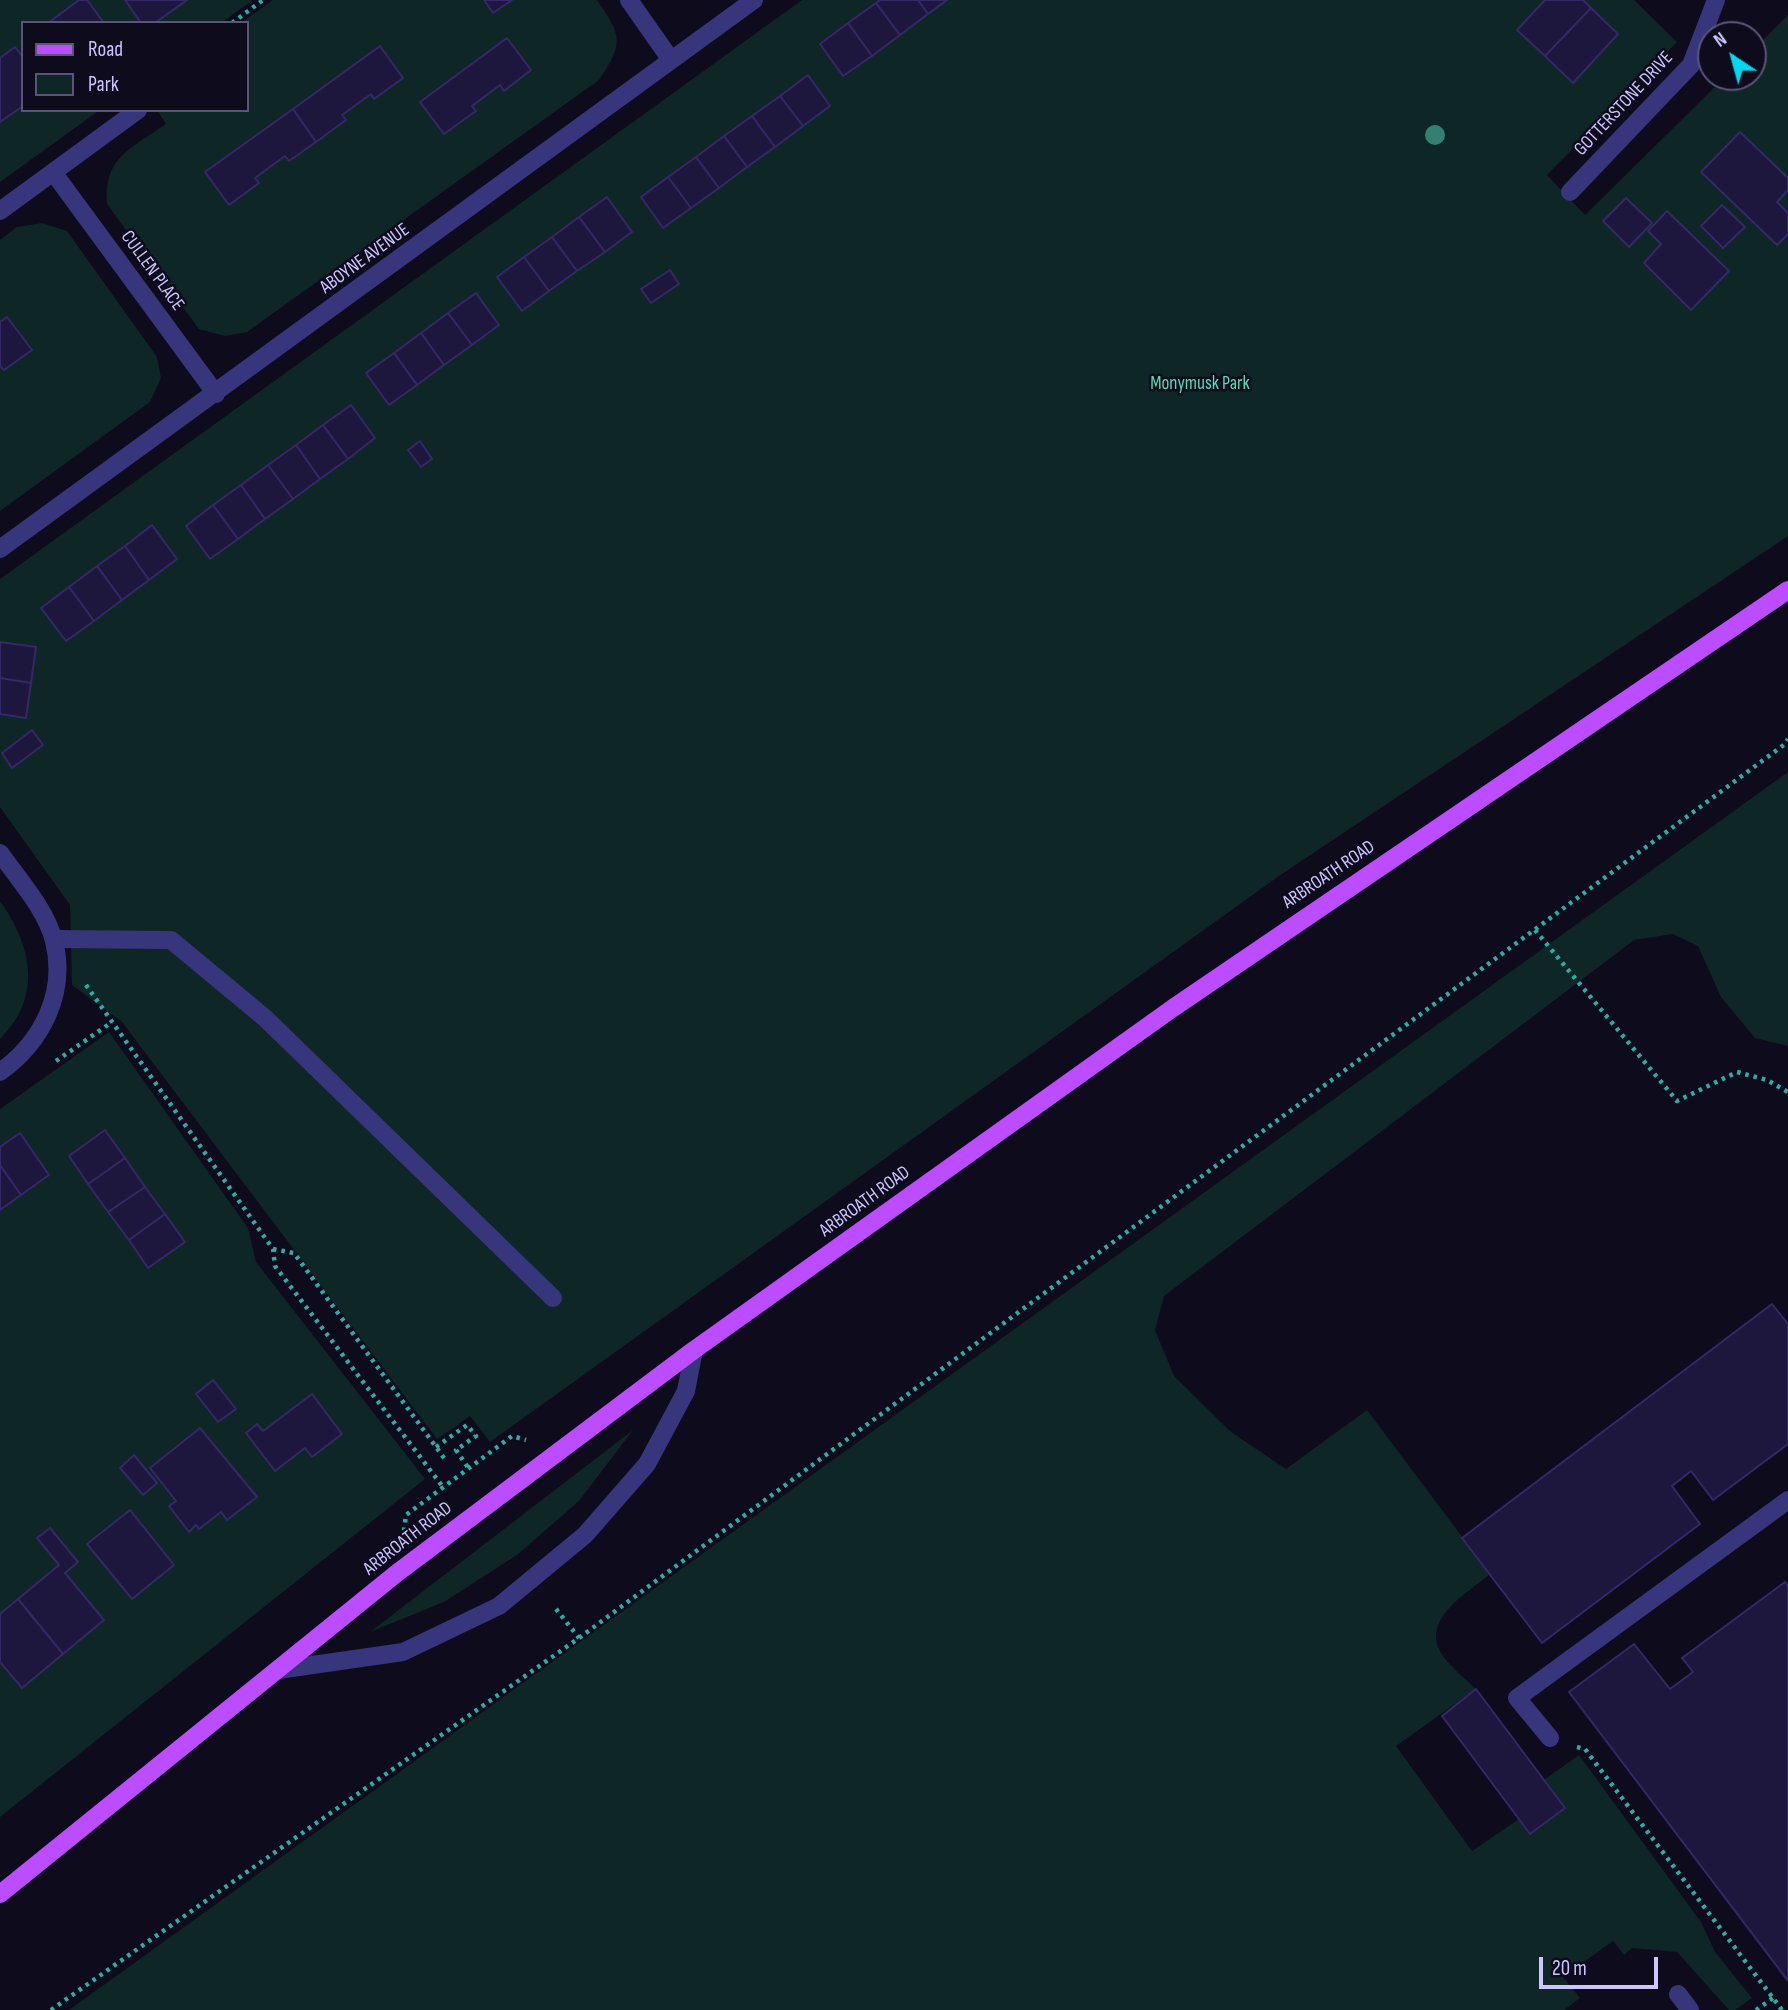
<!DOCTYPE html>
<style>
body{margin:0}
#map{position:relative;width:1788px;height:2010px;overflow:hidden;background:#0e0b1c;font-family:"Sofia Sans Condensed",sans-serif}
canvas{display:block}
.legend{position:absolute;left:21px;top:21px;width:228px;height:91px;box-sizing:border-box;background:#0e0b1c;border:2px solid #5a5577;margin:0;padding:9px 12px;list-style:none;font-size:21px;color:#ccc5ff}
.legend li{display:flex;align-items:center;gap:14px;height:35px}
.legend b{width:35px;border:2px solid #5a5577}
.north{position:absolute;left:1697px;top:21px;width:70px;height:70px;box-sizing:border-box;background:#0e0b1c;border:2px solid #5a5577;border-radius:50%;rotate:324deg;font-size:19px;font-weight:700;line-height:28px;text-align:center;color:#ccc5ff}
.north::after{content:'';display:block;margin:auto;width:24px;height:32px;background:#00d9f0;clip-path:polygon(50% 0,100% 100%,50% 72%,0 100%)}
.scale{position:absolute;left:1539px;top:1957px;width:119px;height:32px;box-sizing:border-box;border:4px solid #ccc5ff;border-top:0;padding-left:9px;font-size:21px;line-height:24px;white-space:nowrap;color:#ccc5ff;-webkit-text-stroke:5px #0e0b1c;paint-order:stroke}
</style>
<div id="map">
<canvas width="1788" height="2010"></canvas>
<ul class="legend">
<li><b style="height:9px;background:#bc4cff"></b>Road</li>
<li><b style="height:19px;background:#0e2625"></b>Park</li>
</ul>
<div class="north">N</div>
<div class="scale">20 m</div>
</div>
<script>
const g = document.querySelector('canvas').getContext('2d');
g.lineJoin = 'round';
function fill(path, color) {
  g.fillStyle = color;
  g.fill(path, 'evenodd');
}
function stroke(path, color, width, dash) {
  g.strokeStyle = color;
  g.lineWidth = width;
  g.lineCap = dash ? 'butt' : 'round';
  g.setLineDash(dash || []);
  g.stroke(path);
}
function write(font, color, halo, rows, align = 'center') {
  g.font = font + ' "Sofia Sans Condensed",sans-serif';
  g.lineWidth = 5;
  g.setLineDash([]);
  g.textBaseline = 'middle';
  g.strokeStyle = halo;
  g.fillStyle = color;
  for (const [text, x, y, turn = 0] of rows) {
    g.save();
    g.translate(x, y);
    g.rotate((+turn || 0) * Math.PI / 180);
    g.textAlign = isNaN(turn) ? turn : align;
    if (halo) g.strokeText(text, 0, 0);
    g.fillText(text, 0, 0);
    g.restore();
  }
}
fill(new Path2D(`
 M0 0H253L221 23H23V110H100L0 182Z
 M273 0H597C622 36 624 43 599 80L247 332 225 336 199 329 107 204C103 157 132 148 166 124L157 110H247V23H241Z
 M802 0H1634L1677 42 1547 175 1585 215 1725 77H1753V50L1788 15V536L1279 876 490 1442 470 1416 437 1439 122 1022 72 985 70 905 0 807V579Z
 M42 223 67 231 157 357 161 378 150 402 0 511V240L17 227Z
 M1788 772V1046L1755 1038 1721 997 1698 946 1673 934 1634 940 1164 1296 1155 1330 1174 1376 1231 1432 1286 1469 1367 1410 1490 1574C1469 1592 1425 1616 1439 1649 1445 1663 1465 1678 1476 1689L1396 1746 1472 1851 1519 1819 1531 1834 1565 1808 1544 1780 1579 1755 1701 1922 1715 1952 1752 1998 1735 2010H1729L1677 1952 1632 1948 1624 1955 1613 1941 1563 1977 1580 1998 1564 2010H69Z
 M0 901C32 946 43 997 0 1039Z
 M109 1032 248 1228 256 1262 425 1479 0 1817V1109Z
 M633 1430 579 1501 517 1555 444 1602 370 1632Z`), '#0e2625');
const building = new Path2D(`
 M79 0H87L104 23H48Z
 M125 0H187L155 23H141Z
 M484 0H512L493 13Z
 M880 0H918L928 14 900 35 876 3Z
 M918 0H947L928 14Z
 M1545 0H1583L1591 8 1545 56 1517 30Z
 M876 3 900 35 872 56 848 23Z
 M1591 8 1618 34 1573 83 1545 56Z
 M848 23 872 56 843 76 820 44Z
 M507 38 531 70 504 91 500 85 472 106 476 111 444 134 420 102Z
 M380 46 403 78 374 99 371 94 342 115 346 120 316 142 293 109Z
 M15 47 23 57V106L0 122V58Z
 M808 75 830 106 803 126 780 96Z
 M780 96 803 126 775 147 752 116Z
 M293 109 316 142 289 161 285 156 255 178 259 183 229 205 205 172Z
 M752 116 775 147 747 167 724 136Z
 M1740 132 1788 178V190L1777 202 1788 213V234L1777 245 1701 172Z
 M724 136 747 167 719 188 696 157Z
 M696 157 719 188 691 208 668 177Z
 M668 177 691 208 663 228 641 197Z
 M607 197 632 232 605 252 579 217Z
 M1626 198 1652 223 1629 247 1603 221Z
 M1722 205 1745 227 1723 248 1701 226Z
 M1667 211 1729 271 1691 310 1644 263 1661 244 1648 231Z
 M579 217 605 252 577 271 552 237Z
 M552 237 577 271 549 291 524 257Z
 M524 257 549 291 522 311 497 277Z
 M670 270 679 284 651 303 641 289Z
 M476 293 499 325 472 345 448 313Z
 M448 313 472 345 444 365 421 333Z
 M7 317 32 350 4 370 0 366V322Z
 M421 333 444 365 417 385 394 353Z
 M394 353 417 385 389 405 366 373Z
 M351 405 375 438 348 459 323 425Z
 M323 425 348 459 320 479 296 445Z
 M420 441 432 459 421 467 408 450Z
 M296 445 320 479 293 499 268 465Z
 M268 465 293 499 265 519 241 485Z
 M241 485 265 519 238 539 213 505Z
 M213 505 238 539 210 559 186 526Z
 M152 525 177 559 149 580 125 546Z
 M125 546 149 580 122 600 97 566Z
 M97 566 122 600 94 621 69 587Z
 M69 587 94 621 66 641 41 608Z
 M0 642 36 647 31 683 0 678Z
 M0 678 31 683 26 718 0 714Z
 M32 730 43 745 12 768 2 753Z
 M105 1130 125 1158 88 1184 69 1156Z
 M20 1133 49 1175 21 1195 0 1165V1147Z
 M125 1158 145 1187 108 1212 88 1184Z
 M0 1165 21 1195 0 1210Z
 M145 1187 165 1214 129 1240 108 1212Z
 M165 1214 185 1242 148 1268 129 1240Z
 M1772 1304 1788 1324V1444L1713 1500 1691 1471 1672 1486 1700 1524 1542 1643 1462 1538Z
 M213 1380 236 1409 218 1422 196 1394Z
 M312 1394 342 1434 312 1457 305 1448 275 1471 246 1433 257 1424 263 1431Z
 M200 1428 257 1497 227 1520 221 1512 199 1529 196 1525 189 1532 169 1506 176 1501 150 1468Z
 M134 1455 157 1483 143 1495 120 1468Z
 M130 1510 174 1565 132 1599 87 1544Z
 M50 1528 78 1562 65 1573 104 1620 63 1654 18 1599 59 1565 37 1538Z
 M1785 1582 1788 1586V1981L1569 1692 1634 1644 1670 1689 1693 1672 1682 1658Z
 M18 1599 63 1654 22 1688 0 1662V1614Z
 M1476 1689 1565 1808 1530 1834 1442 1716Z`);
fill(building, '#1e173d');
stroke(building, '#352869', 2);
stroke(new Path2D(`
 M232 23 263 0
 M1535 930 1677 1101 1737 1072 1767 1080 1788 1092
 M86 985 273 1249 275 1266 443 1487
 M56 1061 112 1022
 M273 1249 294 1253 447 1462
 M436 1447 467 1425 476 1436 456 1450 469 1469
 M404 1531 406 1515 512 1436 526 1440
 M556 1609 579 1638
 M1577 1747 1585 1749 1782 2010
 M51 2010 579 1638 1785 744 1788 739
 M1756 2010 1773 1998`), '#2baea6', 4.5, [3.5, 5]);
stroke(new Path2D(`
 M54 939 171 940 265 1018 553 1298
 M278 1670 403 1652 499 1606 585 1535 647 1464 686 1391 694 1350
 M1550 1738 1517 1698 1788 1500
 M1678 1994 1690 2010`), '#37357c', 18);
stroke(new Path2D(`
 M629 0 671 60
 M53 172 216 394
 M1570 192 1691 65 1716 0
 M0 211 138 110
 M0 549 754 0
 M0 853C19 880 46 909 54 941 67 993 42 1042 0 1072`), '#37357c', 18);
stroke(new Path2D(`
 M0 1894 397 1573 694 1350 1173 1008 1788 590`), '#bc4cff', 18);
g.fillStyle = '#338073';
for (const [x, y] of [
 [1435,135]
]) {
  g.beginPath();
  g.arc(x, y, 10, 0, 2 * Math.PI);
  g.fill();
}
write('19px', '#ccc5ff', '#0e0b1c', [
 ["GOTTERSTONE DRIVE",1624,104,-47],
 ["ABOYNE AVENUE",365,259,-36],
 ["CULLEN PLACE",152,271,54],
 ["ARBROATH ROAD",1329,875,-34],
 ["ARBROATH ROAD",865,1202,-36],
 ["ARBROATH ROAD",408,1539,-38]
]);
write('19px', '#51dfbb', '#0e0b1c', [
 ["Monymusk Park",1200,384]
]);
</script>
